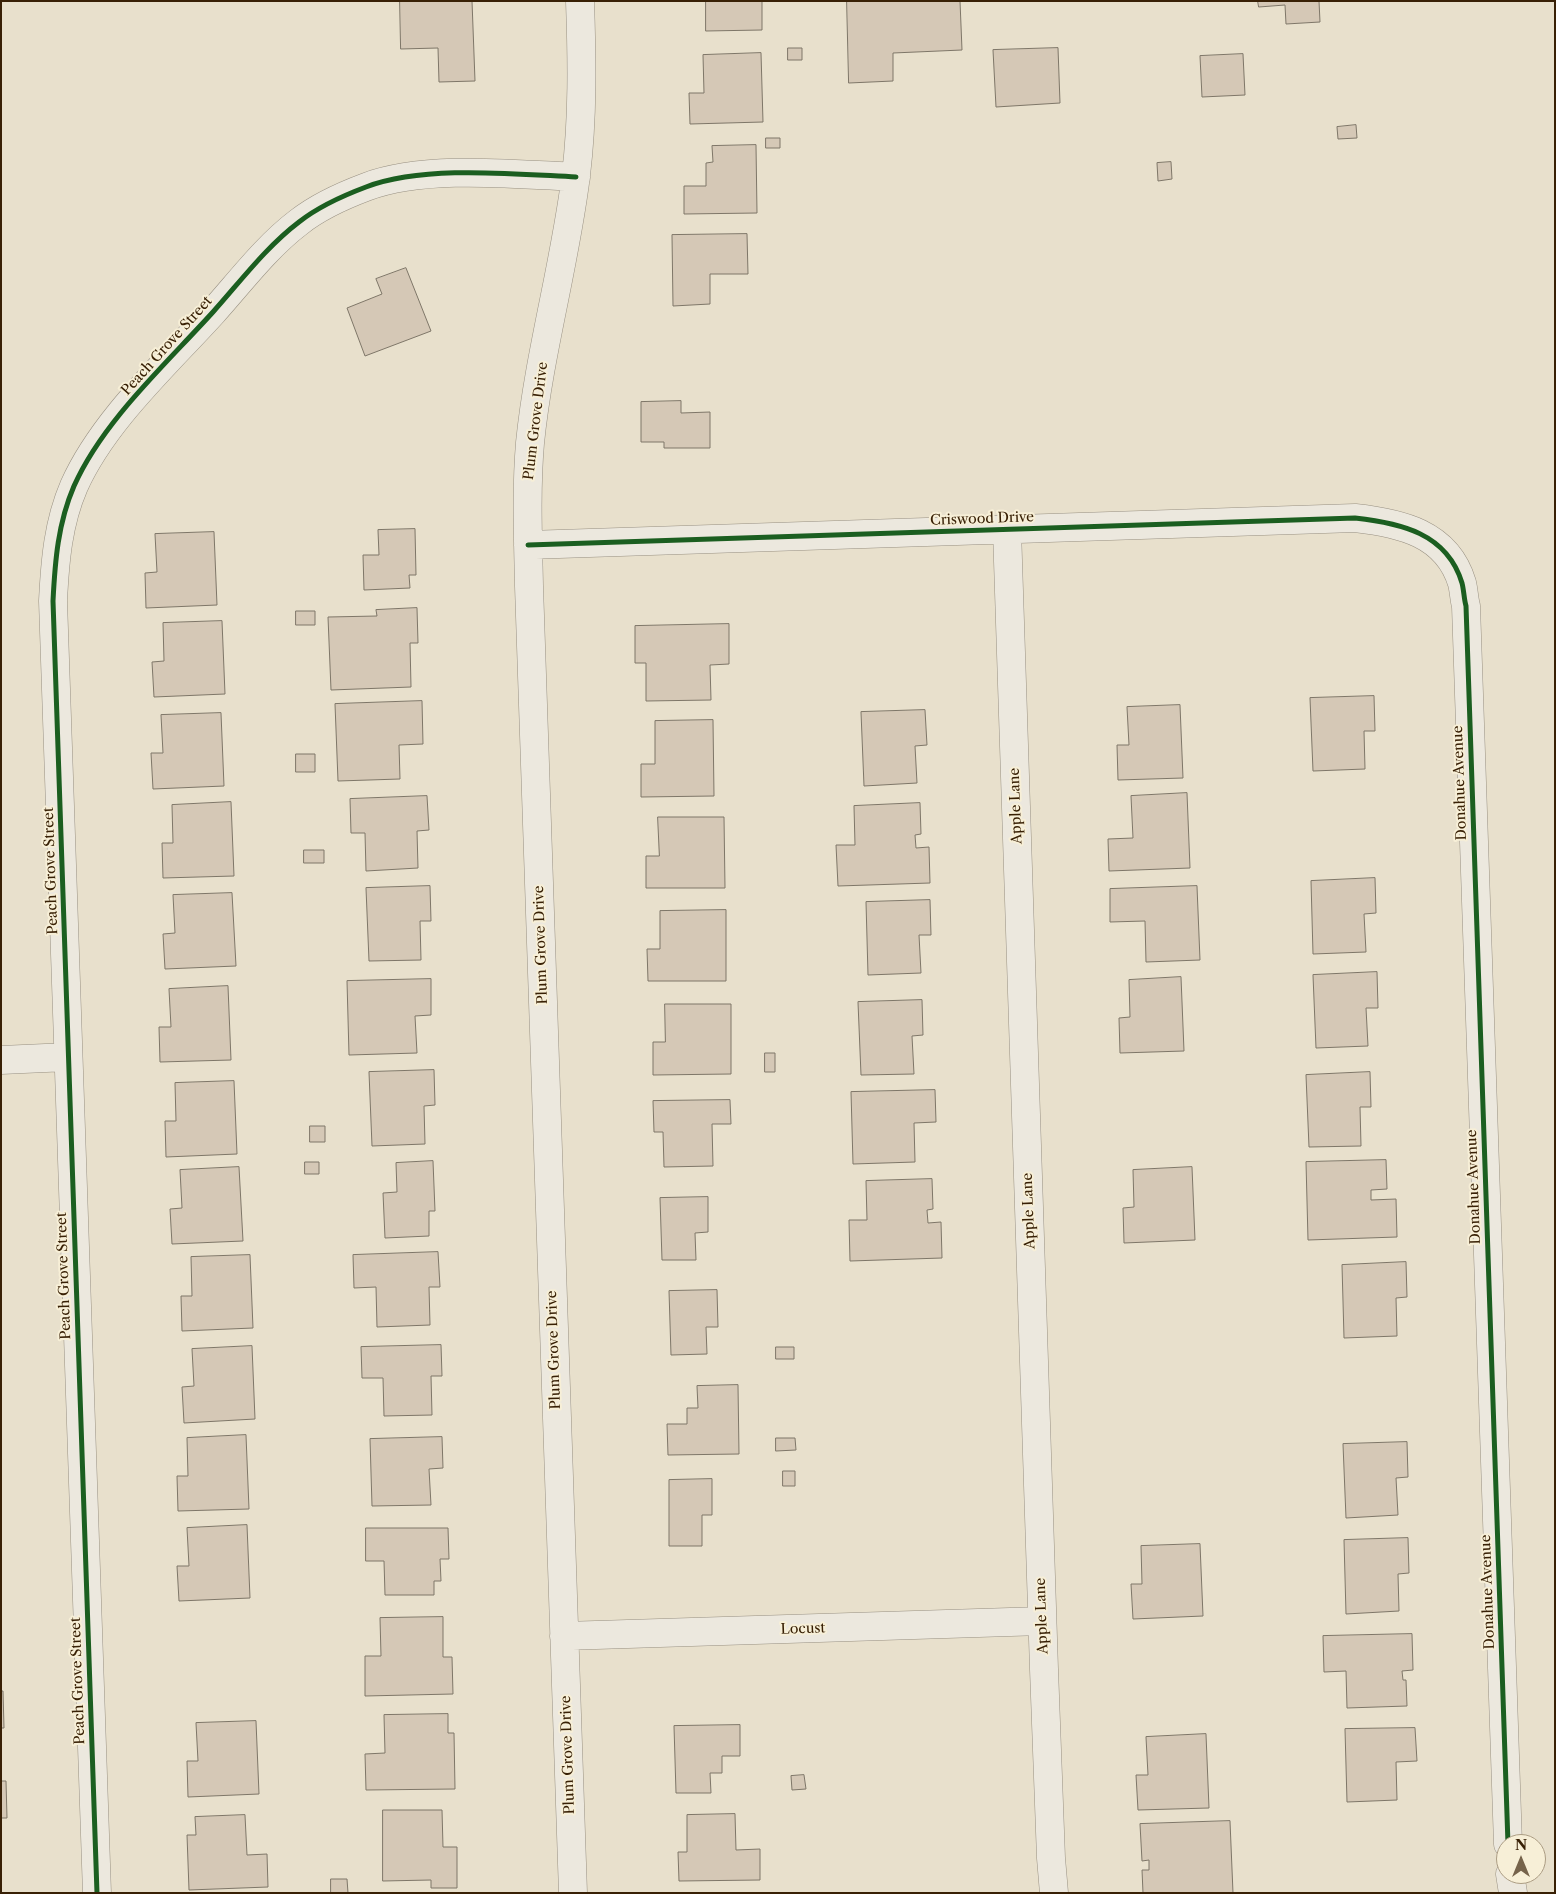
<!DOCTYPE html>
<style>
body{margin:0}
#map{position:relative;width:1556px;height:1894px;overflow:hidden;background:#e8e0cc;font-family:"Libre Caslon Text",serif}
canvas{display:block}
.frame{position:absolute;inset:0;border:2px solid #382005;pointer-events:none}
.north{position:absolute;left:1496px;top:1834px;width:50px;height:50px;box-sizing:border-box;background:#f7efd7;border:1px solid #ab9c83;border-radius:50%;rotate:0deg;font-size:14px;font-weight:700;line-height:20px;text-align:center;color:#382005}
.north::after{content:'';display:block;margin:auto;width:18px;height:22px;background:#76634b;clip-path:polygon(50% 0,100% 100%,50% 72%,0 100%)}
</style>
<div id="map">
<canvas width="1556" height="1894"></canvas>
<div class="frame"></div>
<div class="north">N</div>
</div>
<script>
const g = document.querySelector('canvas').getContext('2d');
g.lineJoin = 'round';
function fill(path, color) {
  g.fillStyle = color;
  g.fill(path, 'evenodd');
}
function stroke(path, color, width, dash) {
  g.strokeStyle = color;
  g.lineWidth = width;
  g.lineCap = dash ? 'butt' : 'round';
  g.setLineDash(dash || []);
  g.stroke(path);
}
function write(font, color, halo, rows, align = 'center') {
  g.font = font + ' "Libre Caslon Text",serif';
  g.lineWidth = 4;
  g.setLineDash([]);
  g.textBaseline = 'middle';
  g.strokeStyle = halo;
  g.fillStyle = color;
  for (const [text, x, y, turn = 0] of rows) {
    g.save();
    g.translate(x, y);
    g.rotate((+turn || 0) * Math.PI / 180);
    g.textAlign = isNaN(turn) ? turn : align;
    if (halo) g.strokeText(text, 0, 0);
    g.fillText(text, 0, 0);
    g.restore();
  }
}
const building = new Path2D(`
 M400 1H472L475 81 439 82 438 48 401 49Z
 M706 1H762V30L706 31Z
 M847 1H960L962 50 893 53V81L849 83Z
 M1258 1H1319L1320 22 1286 24 1285 5 1259 7Z
 M788 48H802V60H788Z
 M1058 48 1060 103 996 107 993 50Z
 M761 53 763 122 690 124 689 93H704L703 55Z
 M1243 54 1245 95 1202 97 1200 56Z
 M1356 125 1357 138 1338 139 1337 127Z
 M766 138H780V148H766Z
 M756 145 757 213 684 214V186H706V163L713 162 712 146Z
 M1171 162 1172 179 1158 181 1157 163Z
 M747 234 748 274H710V304L673 306 672 235Z
 M406 268 431 331 365 356 347 308 382 294 376 279Z
 M681 401V413L710 412V448H664V442H641V402Z
 M415 529 416 575H409L410 588 364 590 363 555H379L378 530Z
 M214 532 217 605 146 608 145 573 157 572 155 534Z
 M417 608 418 643H410L411 687 331 690 328 617 377 616 376 610Z
 M296 611H315V625H296Z
 M222 621 225 694 154 697 152 662 164 661 163 623Z
 M729 624V664L710 665 711 700 646 701V663H635V626Z
 M1374 696 1375 731H1364L1365 769 1313 771 1310 698Z
 M422 701 423 744 399 745 400 779 338 781 335 704Z
 M1180 705 1183 778 1118 780 1117 745H1129L1127 707Z
 M925 710 927 745 915 746 917 783 864 786 861 712Z
 M221 713 224 786 153 789 151 753H163L161 715Z
 M713 720 714 796 641 797V764H655V721Z
 M296 754H315V772H296Z
 M1187 793 1190 868 1109 871 1108 839 1133 838 1131 796Z
 M427 796 429 830 417 831 418 868 366 871 365 833H351L350 799Z
 M231 802 234 876 163 878 162 843H173L172 805Z
 M920 803 921 834 915 835 916 848 929 847 930 883 838 886 836 845H855L854 806Z
 M658 817H724L725 888H646V856H659Z
 M304 850H324V863H304Z
 M1375 878 1376 913 1364 914 1366 952 1313 954 1311 881Z
 M430 886 431 921H420L421 960 369 961 366 888Z
 M1197 886 1200 960 1146 962 1145 921 1110 922V889Z
 M232 893 236 966 165 969 163 934 175 933 173 895Z
 M930 900 931 935H919L921 973 868 975 866 902Z
 M726 910V981H648L647 949H660V911Z
 M1377 972 1378 1008H1366L1368 1046 1316 1048 1313 975Z
 M1181 977 1184 1051 1120 1053 1119 1018 1130 1017 1129 980Z
 M431 979V1015L415 1016 417 1053 349 1055 347 981Z
 M228 986 231 1060 160 1062 159 1027H171L169 989Z
 M922 1000 923 1035 912 1036 914 1074 861 1075 858 1002Z
 M665 1004H731V1074L653 1075V1042H665Z
 M765 1053H775V1072H765Z
 M434 1070 435 1105 424 1106 425 1144 372 1146 369 1072Z
 M1370 1072 1371 1107H1360L1361 1146 1309 1147 1306 1075Z
 M234 1081 237 1154 166 1157 165 1121H176L175 1083Z
 M935 1090 936 1122 914 1123 915 1162 853 1164 851 1092Z
 M730 1100 731 1124H712L713 1166 664 1167 663 1132H654L653 1101Z
 M310 1126H325V1142H310Z
 M1386 1160 1387 1189 1371 1190V1200L1396 1199 1397 1237 1308 1240 1306 1162Z
 M433 1161 435 1211H429V1236L385 1238 383 1193 397 1192 396 1163Z
 M305 1162H319V1174H305Z
 M239 1167 243 1241 172 1244 170 1209 182 1208 180 1170Z
 M1192 1167 1195 1240 1124 1243 1123 1208 1134 1207 1133 1170Z
 M932 1179 933 1209 927 1210 928 1223 941 1222 942 1258 850 1261 849 1220H867L866 1181Z
 M708 1197V1232L695 1233 696 1260H662L660 1198Z
 M438 1252 440 1287H429L430 1325 377 1327 376 1287 354 1288 353 1255Z
 M250 1255 253 1328 182 1331 181 1296H192L191 1257Z
 M1406 1262 1407 1297 1396 1298 1397 1336 1344 1338 1342 1265Z
 M717 1290 718 1327H706L707 1354 671 1355 669 1291Z
 M441 1345 442 1376H431L432 1415 384 1416 383 1378H362L361 1347Z
 M252 1346 255 1419 184 1423 182 1387 194 1386 192 1349Z
 M776 1347H794V1359H776Z
 M738 1385 739 1454 668 1455 667 1424H687V1408H698L697 1386Z
 M246 1435 249 1509 178 1511 177 1476H188L187 1438Z
 M442 1437 443 1468 429 1469 431 1505 372 1506 370 1439Z
 M776 1438H795L796 1450 776 1451Z
 M1407 1442 1408 1477 1396 1478 1398 1515 1346 1518 1343 1444Z
 M783 1471H795V1486H783Z
 M712 1479V1515H702V1546H669V1480Z
 M247 1525 250 1598 179 1601 177 1566H189L187 1528Z
 M366 1528H448L449 1559H440L441 1581H434V1595H385L384 1561H366Z
 M1408 1538 1409 1573 1398 1574 1399 1611 1346 1614 1344 1540Z
 M1200 1544 1203 1616 1133 1619 1131 1584H1142L1141 1546Z
 M443 1617V1657H452L453 1694 365 1696V1656H381L380 1618Z
 M1412 1634 1413 1670 1402 1671 1403 1680H1406L1407 1706 1347 1708 1346 1671 1324 1672 1323 1636Z
 M1 1691H3L4 1728H1Z
 M448 1714V1733H454L455 1789 366 1790 365 1754 385 1753 384 1715Z
 M256 1721 259 1794 188 1797 187 1761H198L196 1723Z
 M740 1725V1756H722V1773H710L711 1793H676L674 1726Z
 M1415 1728 1417 1761 1396 1762 1397 1800 1347 1802 1345 1729Z
 M1206 1734 1209 1808 1138 1810 1136 1775H1148L1146 1737Z
 M804 1775 806 1789 792 1790 791 1776Z
 M1 1781H6L7 1818H1Z
 M383 1810H442L443 1847H457V1888H431V1880L383 1881Z
 M735 1814 736 1850 760 1849V1880L679 1881 678 1852H687V1815Z
 M245 1815 247 1855 267 1854 268 1887 189 1890 187 1835H196L195 1817Z
 M1230 1821 1233 1893H1143L1142 1870H1149V1860L1142 1861 1140 1824Z
 M331 1879H347L348 1893H331Z`);
fill(building, '#d5c8b6');
stroke(building, '#7e7668', 1);
const street = new Path2D(`
 M1007 530 1044 1669 1051 1858 1054 1893
 M528 545 1355 518C1400 523 1447 533 1462 583 1464 591 1464 599 1466 606L1508 1844
 M1 1060 68 1057
 M564 1636 1042 1621
 M1510 1874 1513 1893
 M97 1893 53 601C55 561 58 523 74 486 103 421 165 365 213 312 240 282 266 247 299 222 318 207 342 196 366 187 424 165 514 174 576 177
 M573 1893 529 586C528 538 526 490 530 443 539 353 565 265 576 175 583 117 582 59 580 1`);
stroke(street, '#989082', 29);
stroke(street, '#ece8de', 28);
stroke(new Path2D(`
 M528 545 1355 518C1400 523 1447 533 1462 583 1464 591 1464 599 1466 606L1508 1844
 M97 1893 53 601C55 561 58 523 74 486 103 421 165 365 213 312 240 282 266 247 299 222 318 207 342 196 366 187 424 165 514 174 576 177`), '#1b5e20', 5);
write('14px', '#382005', '#f7efd7', [
 ["Peach Grove Street",167,346,-48],
 ["Plum Grove Drive",536,421,-83],
 ["Criswood Drive",982,519,-2],
 ["Donahue Avenue",1460,783,-92],
 ["Apple Lane",1016,806,-92],
 ["Peach Grove Street",51,871,-92],
 ["Plum Grove Drive",541,945,-92],
 ["Donahue Avenue",1474,1187,-92],
 ["Apple Lane",1029,1211,-92],
 ["Peach Grove Street",64,1276,-92],
 ["Plum Grove Drive",554,1350,-92],
 ["Donahue Avenue",1488,1592,-92],
 ["Apple Lane",1042,1616,-92],
 ["Locust",803,1629,-2],
 ["Peach Grove Street",78,1681,-92],
 ["Plum Grove Drive",568,1755,-92]
]);
</script>
